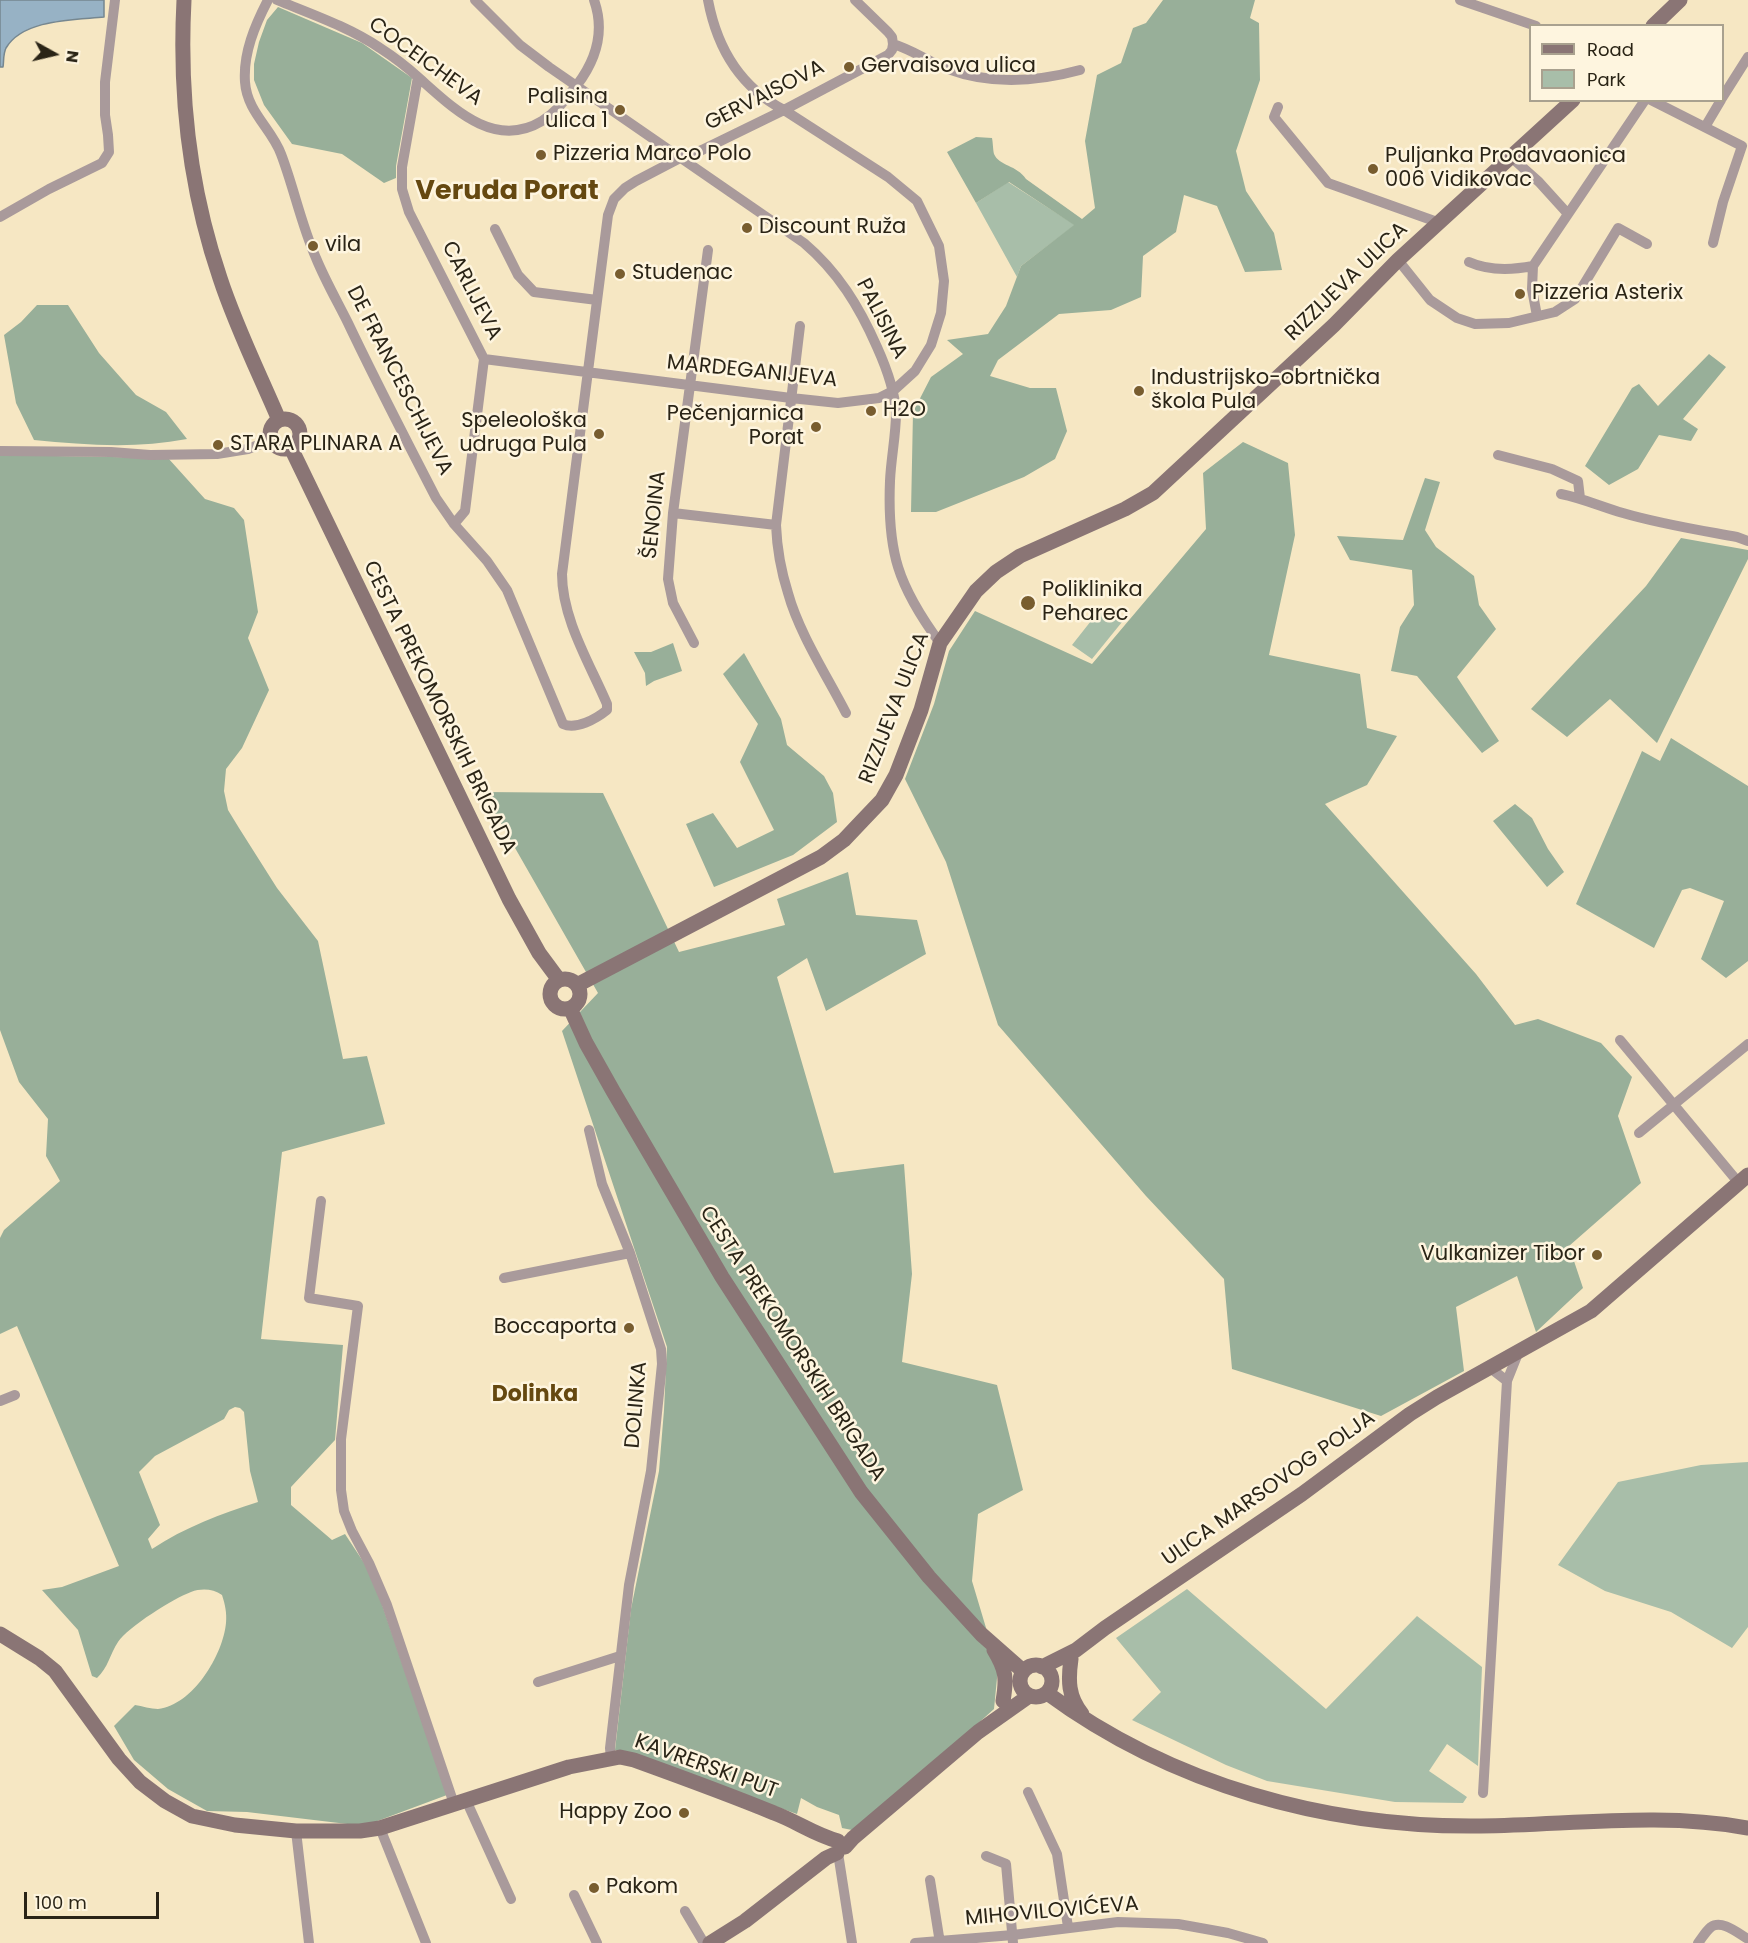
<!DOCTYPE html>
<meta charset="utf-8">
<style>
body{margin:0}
#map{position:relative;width:1748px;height:1943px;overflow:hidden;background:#f6e7c3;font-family:Poppins,sans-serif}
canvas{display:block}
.legend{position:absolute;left:1529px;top:24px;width:195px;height:78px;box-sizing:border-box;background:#fef5df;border:2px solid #a9a18f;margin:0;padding:8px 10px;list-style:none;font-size:18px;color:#2a2416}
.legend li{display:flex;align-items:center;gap:12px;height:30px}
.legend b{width:30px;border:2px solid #a9a18f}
.north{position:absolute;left:24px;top:24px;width:60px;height:60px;-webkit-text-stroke:4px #fef5df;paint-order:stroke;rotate:98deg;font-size:16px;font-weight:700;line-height:24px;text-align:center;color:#2a2416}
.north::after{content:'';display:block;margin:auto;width:21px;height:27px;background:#2a2416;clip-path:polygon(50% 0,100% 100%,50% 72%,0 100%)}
.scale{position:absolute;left:24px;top:1892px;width:135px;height:27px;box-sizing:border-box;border:3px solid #2a2416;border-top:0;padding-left:8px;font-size:18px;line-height:21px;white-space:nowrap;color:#2a2416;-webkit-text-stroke:4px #fef5df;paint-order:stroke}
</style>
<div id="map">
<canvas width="1748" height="1943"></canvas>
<ul class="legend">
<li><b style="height:8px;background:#8a7575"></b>Road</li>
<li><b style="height:16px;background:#a8bea9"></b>Park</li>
</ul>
<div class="north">N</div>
<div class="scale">100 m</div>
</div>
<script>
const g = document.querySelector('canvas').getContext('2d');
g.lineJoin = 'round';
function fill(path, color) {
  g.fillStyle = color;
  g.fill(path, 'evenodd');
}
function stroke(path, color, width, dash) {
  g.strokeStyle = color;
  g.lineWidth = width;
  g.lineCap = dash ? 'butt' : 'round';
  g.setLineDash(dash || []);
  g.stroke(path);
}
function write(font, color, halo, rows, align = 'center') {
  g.font = font + ' Poppins,sans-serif';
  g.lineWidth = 5;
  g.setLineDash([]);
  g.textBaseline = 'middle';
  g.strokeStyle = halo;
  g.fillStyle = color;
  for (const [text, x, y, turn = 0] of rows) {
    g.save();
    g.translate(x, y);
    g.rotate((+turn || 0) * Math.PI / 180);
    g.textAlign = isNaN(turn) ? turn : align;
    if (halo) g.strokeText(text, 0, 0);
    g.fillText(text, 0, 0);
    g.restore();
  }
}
fill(new Path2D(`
 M1008 182 1075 225 1021 266 1017 277 976 203Z
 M1102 607 1122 622 1092 659 1072 645Z
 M1748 1462V1627L1732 1648 1671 1612 1605 1591 1558 1565 1618 1482 1701 1465Z
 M1187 1589 1326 1709 1417 1616 1482 1667 1478 1766 1447 1744 1429 1771 1467 1797 1463 1803 1395 1802 1267 1781 1226 1765 1132 1720 1161 1692 1116 1638Z`), '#a8bea9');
fill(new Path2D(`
 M1163 0H1255L1250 18 1259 23 1260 80 1236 151 1246 191 1274 233 1282 270 1245 272 1217 206 1184 195 1176 232 1143 256 1141 297 1111 310 1059 314 998 360 990 376 1030 388H1056L1067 431 1055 459 1024 477 936 512H911L913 412 931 377 963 354 947 340 988 334 1006 306 1021 266 1074 225 1009 182 976 203 947 152 976 137 992 138C993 143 993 150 994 154 999 166 1017 165 1026 179L1082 219 1095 208 1085 141 1097 75 1121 63 1133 28 1146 23Z
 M278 7 362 43 412 78 396 166V178L384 183 342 154 292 144 264 105 254 80V64L259 42 267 20Z
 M37 305H68L99 353 136 395 166 412 187 439C136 449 85 445 34 440L16 403 4 335 21 322Z
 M1709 354 1726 367 1683 419 1698 429 1691 441 1659 435 1638 469 1609 485 1585 466 1632 388 1639 384 1658 406Z
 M1243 442 1288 463 1295 535 1269 655 1360 674 1367 728 1397 736 1367 785 1325 804 1476 974 1515 1025 1538 1019 1601 1043 1632 1077 1618 1116 1641 1183 1569 1246 1583 1288 1536 1332 1517 1276 1456 1307 1464 1371 1381 1416 1232 1369 1224 1279 1146 1196 998 1025 946 862 905 779 934 704 949 651 975 611 1092 664 1206 529 1203 473Z
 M0 455 168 458 205 499 234 508 244 520 258 612 248 638 269 690 242 748 226 769 224 791 228 810 239 828 277 888 318 941 343 1059 367 1056 385 1124 282 1152 261 1339 343 1345 335 1440 291 1487V1505L332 1540 345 1534 372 1575 447 1795 364 1826 247 1812 207 1811 168 1789 134 1760 114 1726 135 1705C142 1706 151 1709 158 1709 193 1705 223 1655 226 1623 227 1613 225 1604 222 1595 213 1589 202 1588 191 1592 174 1598 128 1627 118 1642 110 1654 108 1668 97 1678L92 1676 78 1630 42 1590 62 1587 119 1566 17 1326 0 1334V1238L4 1230 60 1181 46 1156 48 1119 19 1082 0 1030ZM235 1407 240 1408 244 1412 250 1471 258 1502C221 1514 185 1527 152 1549L148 1539 160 1525 139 1472 155 1456 224 1419 229 1410Z
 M1425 478 1440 482 1425 530 1436 547 1474 576 1479 605 1496 629 1457 677 1499 741 1482 753 1417 676 1391 671 1400 627 1414 605 1412 570 1350 560 1337 536 1403 540Z
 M1681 538 1748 550V559L1657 743 1610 699 1567 737 1531 709 1646 586Z
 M673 643 682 671 654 681 646 686 645 673 634 652H651Z
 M744 653 781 719 787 745 824 776 833 793 837 822 793 855 714 887 686 824 713 813 737 848 774 830 740 762 758 724 723 674Z
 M1671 738 1748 786V961L1726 978 1701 959 1724 901 1690 888 1682 890 1654 948 1576 904 1642 751 1660 761Z
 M483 792 603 793 679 952 785 925 777 899 848 872 856 915 917 920 926 954 826 1011 807 958 777 977 834 1173 904 1164 912 1274 902 1362 997 1385 1023 1490 978 1514 972 1581 998 1668 994 1709 934 1763 852 1830 842 1828 839 1815 817 1807 801 1798 797 1814 615 1750 631 1609 659 1471 664 1410 667 1347 562 1031 598 993Z
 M1515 804 1532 818 1548 849 1564 872 1547 887 1493 821Z`), '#98af99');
const water = new Path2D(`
 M0 0H104V17C74 20 23 19 6 48 3 54 4 61 3 67H0Z`);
fill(water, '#97b2c5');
stroke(water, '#768790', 1.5);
stroke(new Path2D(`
 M268 0C255 25 243 53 245 82 247 112 272 129 281 154 294 188 301 224 316 258 325 280 337 301 348 323 376 382 406 440 436 498L454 524 487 561 507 590 563 724C576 730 596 719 607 710V704C590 664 562 619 562 574L608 215 614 199 625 188 636 181 680 158 702 150 784 110 888 55 892 50 893 44
 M277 0C311 14 349 27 380 48 394 57 407 67 419 78 453 108 494 150 542 121 558 111 566 98 577 85 596 60 605 31 594 0
 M475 0 520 45 549 67 804 243C838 272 859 306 877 347 886 367 895 390 896 413 896 435 891 458 890 481 887 552 898 586 940 643
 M855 0 888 32 892 37 893 44
 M1460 0 1536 26
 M893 44C913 50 929 62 948 69 991 85 1036 82 1080 70
 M418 77 402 167V189L409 212 484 359 465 511 454 524
 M1722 98 1748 57
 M1651 100 1742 146 1723 202 1713 243
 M1278 107 1274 117 1328 183 1440 223
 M1705 127 1721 100
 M1511 157 1539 182 1568 214
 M0 217 49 189 102 163 109 152 108 135 105 115V82L115 0
 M495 229 518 275 534 292 597 300
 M1398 260 1430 300 1457 318 1475 324 1509 323 1555 312 1575 299 1618 228 1647 244
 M1469 262C1489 271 1512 270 1533 266
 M1537 316 1532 289 1533 266 1645 100
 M800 326 776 525C777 549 781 571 788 593 799 633 827 676 846 713
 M484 359 791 398 838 403 879 398 893 391 915 371 931 345 941 313 944 281 939 246 917 201 888 177 784 110C740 87 717 48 708 0
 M0 451 111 452 150 455 217 454 248 449 271 440
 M1498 455 1552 469 1578 481 1580 498
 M1561 494C1582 498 1602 507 1623 513 1660 524 1699 530 1737 537L1748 541
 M673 513 776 525
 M694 643 673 603 668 579 673 513 708 250
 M1620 1040 1738 1182
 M589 1130 602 1184 630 1253 661 1349 662 1364 651 1471 629 1585 610 1748 611 1759
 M1639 1133 1748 1044
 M321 1201 309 1298 358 1306 341 1439V1490L344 1511 352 1531 369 1563 387 1605 454 1804
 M504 1278 630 1253
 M1507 1381 1519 1351
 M0 1401 15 1395
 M538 1682 620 1656
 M1028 1792 1057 1854 1068 1927
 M1483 1793 1507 1381 1489 1367
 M466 1800 511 1899
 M380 1828 426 1943
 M296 1831 309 1943
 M838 1853 852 1943
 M986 1856 1006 1864 1013 1943
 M930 1880 940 1943
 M574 1895 597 1943
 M685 1911 704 1943
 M915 1943 1013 1935 1118 1922 1178 1924 1228 1933 1263 1943
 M1698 1943C1702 1938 1706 1931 1711 1927 1722 1919 1739 1934 1748 1939`), '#a99a9b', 10);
stroke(new Path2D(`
 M184 0C179 95 189 187 220 278 236 327 259 373 279 420
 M1653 26 1680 0
 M270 434a15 15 0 1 1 30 0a15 15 0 1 1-30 0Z
 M291 448 509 899 539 953 559 980
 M550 994a15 15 0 1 1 30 0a15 15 0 1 1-30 0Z
 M577 985 821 857 844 840 862 821 882 800 896 775 921 710 940 643 976 591 996 572 1020 556 1125 509 1153 493 1334 325 1398 260 1573 100
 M570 1008 586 1043 613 1091 722 1277 861 1492 929 1577 981 1634 1023 1671
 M0 1634 39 1658 55 1671 119 1759 140 1782 165 1801 192 1816 235 1825 296 1831H360L380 1828 569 1767 620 1757 634 1760C681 1777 728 1794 774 1813 796 1821 815 1835 838 1841
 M994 1650C1006 1670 1007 1678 1003 1701
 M1071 1659C1068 1680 1068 1697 1082 1714
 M1020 1681a16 16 0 1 1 32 0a16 16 0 1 1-32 0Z
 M1042 1667 1076 1650 1105 1628 1302 1494 1410 1414 1437 1397 1591 1311 1748 1175
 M1047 1693C1172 1785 1327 1828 1481 1826 1570 1825 1660 1812 1748 1828
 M845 1847 853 1838 978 1732 1029 1696
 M710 1943 745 1921 826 1858 837 1853`), '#8a7575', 15);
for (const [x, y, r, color] of [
 [849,67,6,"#785d2f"],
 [620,110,6,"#785d2f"],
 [541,155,6,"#785d2f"],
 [1373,169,6,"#785d2f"],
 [747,228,6,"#785d2f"],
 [313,246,6,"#785d2f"],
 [620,274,6,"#785d2f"],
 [1520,294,6,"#785d2f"],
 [1139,391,6,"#785d2f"],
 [871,411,6,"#785d2f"],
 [816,427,6,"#785d2f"],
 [599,434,6,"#785d2f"],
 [218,445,6,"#785d2f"],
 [1028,603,8,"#785d2f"],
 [1597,1255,6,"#785d2f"],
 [629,1328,6,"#785d2f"],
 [684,1813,6,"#785d2f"],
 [594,1888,6,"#785d2f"]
]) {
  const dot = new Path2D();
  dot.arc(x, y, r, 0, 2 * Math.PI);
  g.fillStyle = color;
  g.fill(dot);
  stroke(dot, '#fef5df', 2);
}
write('21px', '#2a2416', '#fef5df', [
 ["COCEICHEVA",425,62,36],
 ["GERVAISOVA",765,96,-27],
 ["RIZZIJEVA ULICA",1347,282,-44],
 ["CARLIJEVA",471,291,63],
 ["PALISINA",881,319,63],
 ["MARDEGANIJEVA",752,372,6],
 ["DE FRANCESCHIJEVA",399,381,63],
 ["ŠENOINA",655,515,-84],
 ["CESTA PREKOMORSKIH BRIGADA",439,708,64],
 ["RIZZIJEVA ULICA",895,708,-69],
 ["CESTA PREKOMORSKIH BRIGADA",792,1344,57],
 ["DOLINKA",637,1405,-85],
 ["ULICA MARSOVOG POLJA",1269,1489,-35],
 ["KAVRERSKI PUT",706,1767,20],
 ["MIHOVILOVIĆEVA",1052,1912,-5]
]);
write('21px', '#2a2416', '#fef5df', [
 ["Gervaisova ulica",861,67],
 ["Palisina",608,98,"right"],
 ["ulica 1",608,122,"right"],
 ["Pizzeria Marco Polo",553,155],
 ["Puljanka Prodavaonica",1385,157],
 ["006 Vidikovac",1385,181],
 ["Discount Ruža",759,228],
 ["vila",325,246],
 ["Studenac",632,274],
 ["Pizzeria Asterix",1532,294],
 ["Industrijsko-obrtnička",1151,379],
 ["škola Pula",1151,403],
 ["H2O",883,411],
 ["Pečenjarnica",804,415,"right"],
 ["Porat",804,439,"right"],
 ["Speleološka",587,422,"right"],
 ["udruga Pula",587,446,"right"],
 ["STARA PLINARA A",230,445],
 ["Poliklinika",1042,591],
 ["Peharec",1042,615],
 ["Vulkanizer Tibor",1585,1255,"right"],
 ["Boccaporta",617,1328,"right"],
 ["Happy Zoo",672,1813,"right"],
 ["Pakom",606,1888]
], 'left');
write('bold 22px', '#654810', '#fef5df', [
 ["Dolinka",535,1395]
]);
write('bold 27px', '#654810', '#fef5df', [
 ["Veruda Porat",507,192]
]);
</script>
